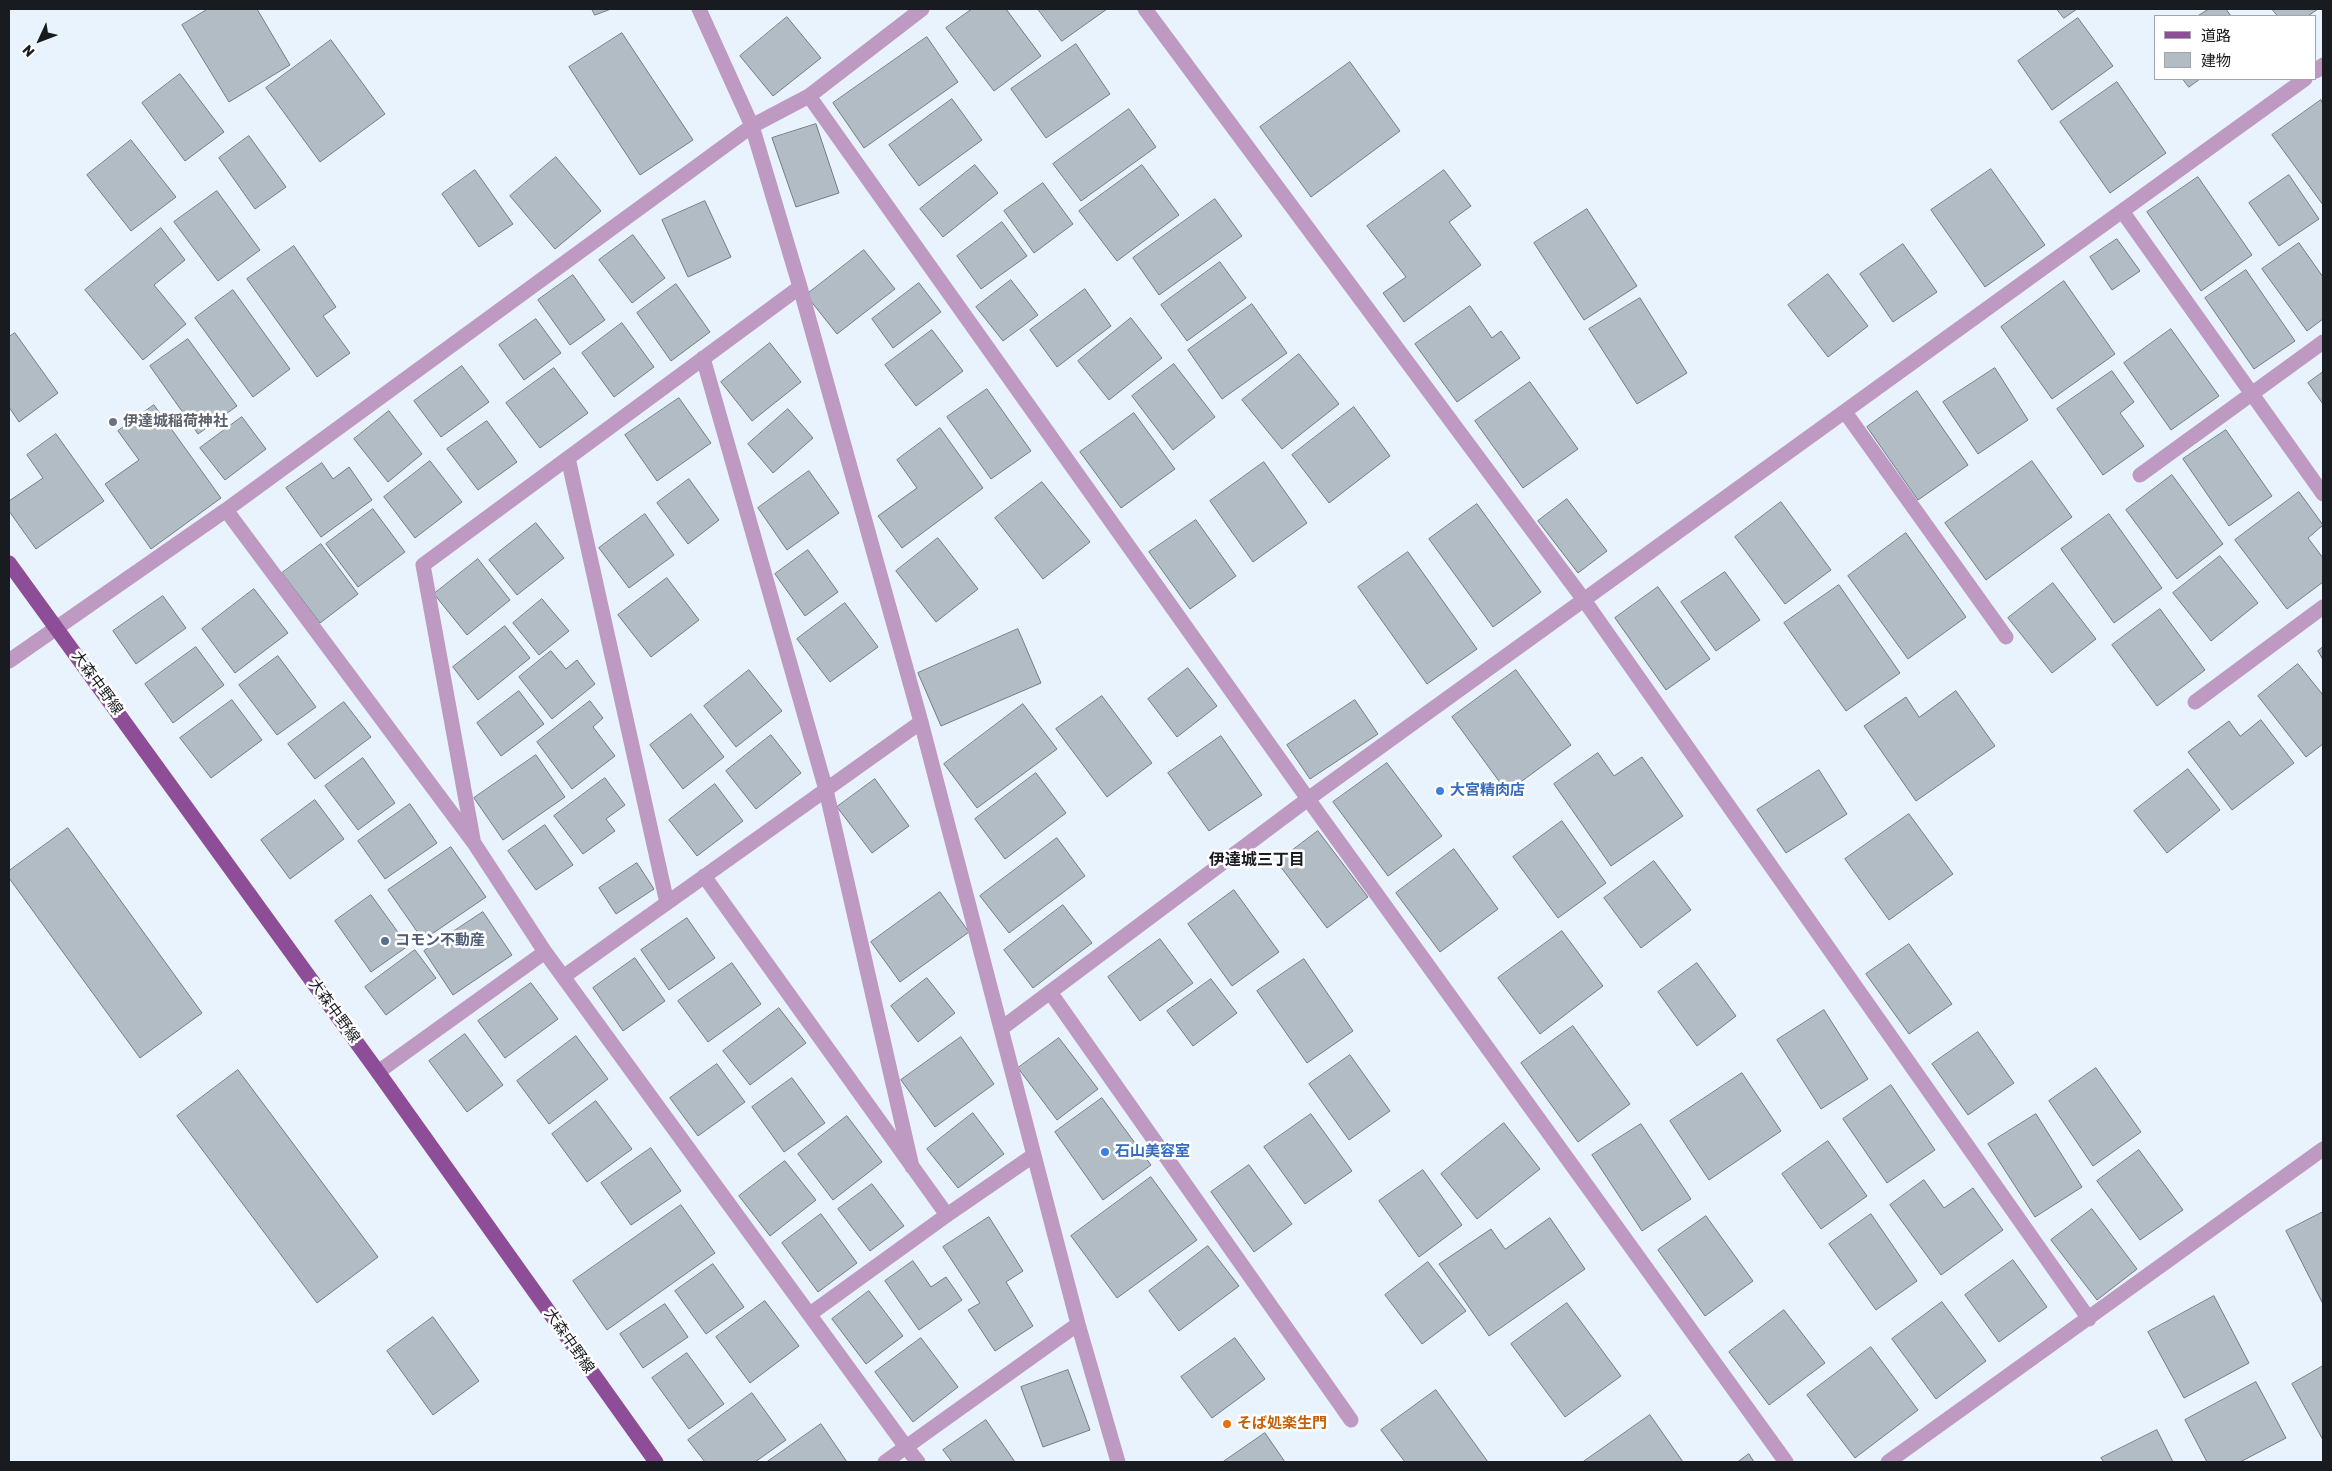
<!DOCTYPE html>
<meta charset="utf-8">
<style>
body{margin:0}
#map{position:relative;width:2332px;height:1471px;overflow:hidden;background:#e9f3fd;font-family:Rubik,"Noto Sans JP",sans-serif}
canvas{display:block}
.frame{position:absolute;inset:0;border:10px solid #181b1f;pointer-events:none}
.legend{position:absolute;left:2154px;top:15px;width:162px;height:65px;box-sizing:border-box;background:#fff;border:1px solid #a3a4a5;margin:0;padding:6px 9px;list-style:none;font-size:15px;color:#181b1f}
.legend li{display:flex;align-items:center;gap:10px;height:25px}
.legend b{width:25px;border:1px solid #a3a4a5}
.north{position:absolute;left:15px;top:15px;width:50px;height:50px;-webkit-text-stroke:4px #fff;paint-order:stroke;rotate:227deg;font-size:14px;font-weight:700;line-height:20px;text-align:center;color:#181b1f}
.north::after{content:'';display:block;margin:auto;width:18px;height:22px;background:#181b1f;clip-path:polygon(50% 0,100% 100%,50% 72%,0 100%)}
</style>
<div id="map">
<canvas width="2332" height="1471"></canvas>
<div class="frame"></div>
<ul class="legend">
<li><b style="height:6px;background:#8e4d97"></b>道路</li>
<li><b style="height:14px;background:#b2bcc5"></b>建物</li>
</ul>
<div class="north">N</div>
</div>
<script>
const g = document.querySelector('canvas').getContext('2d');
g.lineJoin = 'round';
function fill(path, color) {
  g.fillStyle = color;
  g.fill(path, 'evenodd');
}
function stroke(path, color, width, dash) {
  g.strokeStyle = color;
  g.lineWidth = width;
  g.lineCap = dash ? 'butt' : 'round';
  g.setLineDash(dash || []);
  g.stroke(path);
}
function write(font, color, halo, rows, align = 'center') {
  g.font = font + ' Rubik,"Noto Sans JP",sans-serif';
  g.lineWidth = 5;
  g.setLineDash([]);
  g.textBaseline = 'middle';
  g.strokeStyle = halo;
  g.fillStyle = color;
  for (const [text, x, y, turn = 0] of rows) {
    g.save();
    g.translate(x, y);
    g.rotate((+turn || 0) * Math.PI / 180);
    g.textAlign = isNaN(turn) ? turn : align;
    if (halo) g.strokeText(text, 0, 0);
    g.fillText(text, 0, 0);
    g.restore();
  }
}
const building = new Path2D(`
 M208 9H257L290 65 229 102 182 25Z
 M592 9H611L595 15Z
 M972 9H1006L1041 56 994 91 946 28Z
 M1038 9H1107L1062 41Z
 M2057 9H2077L2064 18Z
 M2209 9H2226L2231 16H2198Z
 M2272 9H2318L2308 16H2278Z
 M787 17 821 58 773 96 740 56Z
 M2078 18 2113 66 2052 110 2018 61Z
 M622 33 693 140 640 175 569 67Z
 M927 37 958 82 864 148 833 103Z
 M331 40 385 114 320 162 266 88Z
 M1076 44 1110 94 1046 138 1011 89Z
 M1350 62 1400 131 1311 197 1260 127Z
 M180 74 224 132 185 161 142 103Z
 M2183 79H2200L2189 87Z
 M2117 82 2166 153 2110 193 2060 122Z
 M952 99 982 140 919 186 889 145Z
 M2321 100 2323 104V205L2272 135Z
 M1129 109 1156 147 1081 201 1053 164Z
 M816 124 839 193 796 207 772 138Z
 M249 136 286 187 255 209 219 158Z
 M131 140 176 197 131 231 87 175Z
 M556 157 601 211 555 249 510 196Z
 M975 165 998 193 943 237 920 209Z
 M1142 165 1179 215 1117 261 1079 211Z
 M1991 169 2045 245 1985 287 1931 210Z
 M475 170 513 224 479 247 442 194Z
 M1444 170 1471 206 1449 222 1481 265 1404 322 1383 293 1406 277 1367 226Z
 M2289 175 2319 219 2279 246 2249 203Z
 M2198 177 2252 255 2201 291 2147 212Z
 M1043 183 1073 224 1034 253 1004 211Z
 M217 191 260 250 218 281 174 222Z
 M1215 199 1242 236 1159 295 1133 258Z
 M705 201 731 257 688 277 662 220Z
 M1587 209 1637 286 1584 320 1534 243Z
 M1002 222 1027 256 981 289 957 256Z
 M161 228 185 260 154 285 186 324 143 360 85 290Z
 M633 235 665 278 632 303 599 260Z
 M2117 239 2140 271 2112 290 2090 257Z
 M2299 243 2323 277V319L2307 331 2262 269Z
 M1903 244 1937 292 1893 322 1860 274Z
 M294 246 336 307 323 316 350 353 317 377 247 279Z
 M864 250 895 289 837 334 806 295Z
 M1220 262 1246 298 1187 341 1161 305Z
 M2246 270 2295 341 2254 369 2205 298Z
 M1828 274 1868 326 1828 357 1788 305Z
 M573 275 605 320 570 345 538 300Z
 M1011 280 1038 315 1003 341 976 307Z
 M2064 281 2115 354 2052 399 2001 327Z
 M919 283 941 312 893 348 872 319Z
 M676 284 710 332 671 361 637 313Z
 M1085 289 1111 326 1057 367 1030 330Z
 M233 290 290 369 253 397 195 318Z
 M1640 298 1687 373 1637 404 1589 329Z
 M1252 304 1287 353 1222 399 1188 350Z
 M1470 306 1492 338 1501 331 1520 358 1457 402 1415 344Z
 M1131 318 1162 358 1109 400 1078 361Z
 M536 319 561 353 524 380 499 345Z
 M622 323 654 367 614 397 582 353Z
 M2171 329 2219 396 2171 430 2124 363Z
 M932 330 963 371 916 406 885 365Z
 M15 333 58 393 19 422 9 407V337Z
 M188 339 237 406 198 434 150 366Z
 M770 343 801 382 752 421 721 382Z
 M1299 354 1339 404 1282 449 1242 400Z
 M1174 364 1215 417 1173 450 1132 396Z
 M462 366 489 402 441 437 414 401Z
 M554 368 588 413 540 448 506 403Z
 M1995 368 2028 420 1978 454 1943 402Z
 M2112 371 2134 402 2120 413 2144 446 2103 475 2057 409Z
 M2323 372V404L2308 383Z
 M1530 382 1578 449 1523 488 1475 421Z
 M987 389 1031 451 991 479 947 417Z
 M1917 391 1968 465 1918 500 1867 427Z
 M679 398 711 443 657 481 625 435Z
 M154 405 221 498 151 549 105 484 139 460 118 431Z
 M1354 407 1390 456 1329 503 1292 455Z
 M788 409 813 438 773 473 748 444Z
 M389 411 422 454 388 482 354 439Z
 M1134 413 1175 469 1121 508 1080 452Z
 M242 417 266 449 225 480 200 448Z
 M487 421 517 462 478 490 447 449Z
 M940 428 983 488 902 548 878 516 917 488 897 460Z
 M2226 430 2272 496 2229 526 2183 459Z
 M56 434 104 501 36 549 9 511V501L43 478 27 455Z
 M430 461 462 502 415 538 384 497Z
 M2032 461 2072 517 1986 580 1945 523Z
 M1264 462 1307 523 1253 562 1210 501Z
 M322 463 333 479 349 467 372 500 321 537 286 488Z
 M809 471 839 513 787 550 758 508Z
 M2172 475 2223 544 2177 579 2126 510Z
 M689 479 719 520 688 544 657 503Z
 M1042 482 1090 542 1043 579 995 518Z
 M2299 492 2323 525 2308 538 2323 558V582L2287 609 2235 540Z
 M1567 499 1607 551 1578 573 1538 521Z
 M1781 502 1831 570 1785 604 1735 537Z
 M1477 504 1541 592 1493 627 1429 539Z
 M373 509 405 552 358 587 326 544Z
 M645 514 674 555 629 588 599 548Z
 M2109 514 2162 588 2114 623 2061 549Z
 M1196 520 1236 576 1190 609 1149 552Z
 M536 523 564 558 517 595 489 560Z
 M1906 533 1966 617 1908 659 1848 576Z
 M938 538 978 589 936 622 896 571Z
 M321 544 358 594 320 623 282 573Z
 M808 550 838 592 805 616 775 574Z
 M1408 552 1477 649 1427 684 1358 587Z
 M2220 556 2258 603 2211 641 2173 593Z
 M478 559 510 600 467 635 434 594Z
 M1725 572 1760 620 1716 651 1681 602Z
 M667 578 699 620 651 657 618 615Z
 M2053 583 2096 639 2052 673 2008 618Z
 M1839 585 1900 673 1846 711 1784 623Z
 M1658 587 1710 659 1666 690 1615 618Z
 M254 589 288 633 235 673 202 629Z
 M163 596 186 628 136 664 113 631Z
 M542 599 569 631 539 655 513 623Z
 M845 603 878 647 830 682 797 639Z
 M2160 609 2205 670 2157 706 2112 645Z
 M505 626 530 658 478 700 453 667Z
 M1018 629 1041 683 941 726 918 673Z
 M196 647 224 685 173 723 145 684Z
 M2323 647V660L2318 651Z
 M551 651 566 669 577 660 595 684 552 719 519 677Z
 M278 656 316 707 277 735 239 685Z
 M2298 664 2323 695V744L2306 757 2258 696Z
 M1188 668 1217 706 1177 737 1148 699Z
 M749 670 782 711 736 747 704 706Z
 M1516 670 1571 745 1507 792 1452 717Z
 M519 691 544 724 501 756 477 723Z
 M1956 691 1995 746 1916 801 1864 726 1906 697 1919 717Z
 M1102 696 1152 763 1107 797 1056 729Z
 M232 700 262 740 211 778 180 738Z
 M1355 700 1378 734 1310 779 1287 745Z
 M590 701 603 718 593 727 615 756 572 789 537 742Z
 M344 702 371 737 315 779 288 744Z
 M1023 704 1057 749 977 808 944 764Z
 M691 714 724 757 683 789 650 745Z
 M2261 720 2294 763 2232 810 2188 752 2229 721 2240 736Z
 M771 735 801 773 756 809 726 771Z
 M1221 736 1262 795 1209 831 1168 773Z
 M1598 753 1614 776 1642 757 1683 816 1611 866 1554 784Z
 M536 755 565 797 503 840 474 798Z
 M363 758 395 803 358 830 325 786Z
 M1387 763 1442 836 1388 876 1333 802Z
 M2188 769 2220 810 2167 853 2134 811Z
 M1819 770 1847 814 1786 853 1757 810Z
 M1036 773 1066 813 1005 859 975 819Z
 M605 778 625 805 606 819 615 831 583 854 554 816Z
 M875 779 909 826 872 853 837 807Z
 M715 784 743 821 697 856 669 820Z
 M315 800 344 839 290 879 261 840Z
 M410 804 437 843 385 879 358 841Z
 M1909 814 1953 874 1889 920 1845 859Z
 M1562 821 1606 883 1558 918 1513 857Z
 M545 825 573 865 536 890 508 851Z
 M68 828 202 1013 140 1058 9 878V871Z
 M1318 831 1368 897 1327 928 1277 862Z
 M1057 838 1085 876 1009 933 980 896Z
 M451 847 486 897 423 940 388 890Z
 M1454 849 1498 909 1440 952 1396 893Z
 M1654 861 1691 910 1641 948 1604 898Z
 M637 863 654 889 616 914 599 888Z
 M1234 890 1279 952 1232 986 1188 924Z
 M940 892 969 932 900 982 871 942Z
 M371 895 408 946 371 972 335 921Z
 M1063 905 1092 943 1033 988 1004 950Z
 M483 912 512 955 453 995 424 951Z
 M687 918 715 958 669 990 641 950Z
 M1562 931 1603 986 1540 1034 1498 978Z
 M1160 939 1193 983 1140 1021 1108 977Z
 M1909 944 1952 1004 1909 1034 1866 974Z
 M415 950 436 978 386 1015 365 987Z
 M635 958 665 1001 623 1031 593 988Z
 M1304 959 1353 1031 1307 1063 1257 991Z
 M732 963 761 1004 708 1042 678 1001Z
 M1697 963 1736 1016 1697 1046 1658 992Z
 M927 978 955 1013 918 1042 891 1006Z
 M1211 979 1237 1013 1193 1046 1167 1011Z
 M531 983 558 1019 505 1058 478 1021Z
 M779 1008 806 1043 750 1085 723 1051Z
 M1824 1010 1868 1079 1821 1109 1777 1040Z
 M1573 1026 1630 1104 1578 1142 1521 1063Z
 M1978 1032 2014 1083 1968 1115 1932 1064Z
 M465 1034 503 1085 467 1112 429 1061Z
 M576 1036 608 1079 549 1124 517 1081Z
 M961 1037 994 1084 935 1127 901 1080Z
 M1059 1038 1098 1089 1057 1120 1018 1068Z
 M1350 1055 1390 1111 1349 1140 1309 1084Z
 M717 1064 745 1102 698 1136 670 1098Z
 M2096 1068 2141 1132 2093 1166 2049 1101Z
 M238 1070 378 1257 317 1303 177 1116Z
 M1742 1073 1781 1131 1709 1180 1670 1121Z
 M792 1078 825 1123 784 1152 752 1107Z
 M1891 1085 1935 1150 1887 1183 1843 1119Z
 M1102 1098 1151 1165 1103 1200 1055 1132Z
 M596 1101 632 1149 587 1182 552 1134Z
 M973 1113 1004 1154 958 1188 927 1149Z
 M1311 1114 1352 1171 1305 1204 1264 1147Z
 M2036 1114 2082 1187 2035 1217 1988 1144Z
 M847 1116 882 1162 833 1200 798 1154Z
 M1504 1123 1540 1169 1477 1219 1441 1174Z
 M1641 1124 1691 1199 1642 1231 1592 1155Z
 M1828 1141 1867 1196 1821 1229 1782 1174Z
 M651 1148 681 1191 631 1225 601 1183Z
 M2139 1150 2183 1210 2140 1240 2097 1181Z
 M785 1161 816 1200 770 1236 739 1196Z
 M1249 1165 1292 1224 1254 1252 1211 1192Z
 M1423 1170 1462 1225 1419 1257 1379 1201Z
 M1151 1177 1197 1240 1117 1298 1071 1236Z
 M1924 1180 1944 1208 1973 1188 2003 1230 1941 1275 1890 1205Z
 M872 1184 904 1226 870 1251 838 1209Z
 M681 1205 715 1253 607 1330 573 1281Z
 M2092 1209 2137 1269 2097 1300 2051 1240Z
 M2323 1212V1304L2286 1231Z
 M821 1214 857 1263 818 1292 782 1243Z
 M1871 1214 1917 1281 1876 1310 1829 1244Z
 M1706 1216 1753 1281 1705 1316 1658 1250Z
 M989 1217 1023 1271 1006 1282 1033 1326 995 1351 968 1310 980 1303 943 1247Z
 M1550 1218 1585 1269 1489 1336 1439 1264 1491 1229 1505 1249Z
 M1208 1246 1239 1286 1179 1331 1149 1291Z
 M2013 1260 2047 1307 1999 1342 1965 1295Z
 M913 1261 931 1287 946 1277 962 1300 919 1330 885 1281Z
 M1428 1262 1466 1311 1422 1344 1385 1295Z
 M713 1264 744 1307 706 1334 675 1291Z
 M869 1291 903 1336 866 1364 832 1319Z
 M2214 1296 2249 1363 2184 1398 2148 1332Z
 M765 1301 799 1346 750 1383 716 1337Z
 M1942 1302 1986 1361 1936 1399 1892 1339Z
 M1567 1303 1621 1376 1565 1417 1511 1344Z
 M665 1304 688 1337 643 1368 620 1334Z
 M1784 1310 1825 1363 1769 1405 1729 1352Z
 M433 1317 479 1381 433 1415 387 1351Z
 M921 1338 958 1387 913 1422 875 1372Z
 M1235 1338 1265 1379 1212 1418 1181 1377Z
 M1871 1347 1918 1410 1855 1458 1807 1395Z
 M687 1353 724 1404 689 1429 652 1378Z
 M2323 1366V1440L2292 1384Z
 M1068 1370 1090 1430 1043 1447 1021 1387Z
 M2256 1382 2286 1438 2240 1462H2207L2185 1420Z
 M1436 1390 1488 1462H1405L1381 1430Z
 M752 1393 786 1440 755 1462H705L688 1440Z
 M1650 1415 1683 1462H1583Z
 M986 1420 1015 1462H952L943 1450Z
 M821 1424 847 1462H767Z
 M2157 1430 2173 1462H2104L2101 1458Z
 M1265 1433 1285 1462H1223Z
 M1749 1454 1754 1462H1738Z`);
fill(building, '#b2bcc5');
stroke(building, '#737c84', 1);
stroke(new Path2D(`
 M699 9 752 126 800 287 921 722 1078 1324 1118 1462
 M1145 9 1584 600 2089 1319
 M2316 71 2323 65
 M809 96 1308 799 1786 1462
 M2122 211 2323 494
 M703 358 826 790 912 1167
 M1845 412 2006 637
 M568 458 667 903
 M2140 475 2323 342
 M226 510 474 843 545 952 906 1447 885 1462
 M9 661 226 510 752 126 809 96 922 9
 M2195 702 2323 607
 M473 839 423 565 800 287
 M704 876 947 1215
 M563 977 921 722
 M1050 992 1351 1420
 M1002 1028 1308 799 2305 79
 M378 1072 545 952
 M810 1314 947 1215 1034 1155
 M918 1462 906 1447 1078 1324
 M1888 1462 2323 1149`), '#be99c2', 15);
stroke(new Path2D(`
 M9 563 378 1072 656 1462`), '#8e4d97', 15);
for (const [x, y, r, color] of [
 [113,422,5,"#6b7280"],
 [1440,791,5,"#3f7fe0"],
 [385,941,5,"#5c6f8a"],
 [1105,1152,5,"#3f7fe0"],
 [1227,1424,5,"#e8710a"]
]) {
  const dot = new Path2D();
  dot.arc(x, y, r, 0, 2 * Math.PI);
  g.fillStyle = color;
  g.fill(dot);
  stroke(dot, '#fff', 2);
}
write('bold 15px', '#5b616d', '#fff', [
 ["伊達城稲荷神社",123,422]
], 'left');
write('15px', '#181b1f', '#fff', [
 ["大森中野線",97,683,54],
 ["大森中野線",334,1011,54],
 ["大森中野線",569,1341,55]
]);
write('bold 15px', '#366cbe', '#fff', [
 ["大宮精肉店",1450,791],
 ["石山美容室",1115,1152]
], 'left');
write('bold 15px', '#4e5e75', '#fff', [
 ["コモン不動産",395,941]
], 'left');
write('bold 15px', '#c56008', '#fff', [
 ["そば処楽生門",1237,1424]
], 'left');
write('bold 16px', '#181b1f', '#fff', [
 ["伊達城三丁目",1257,860]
]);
</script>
